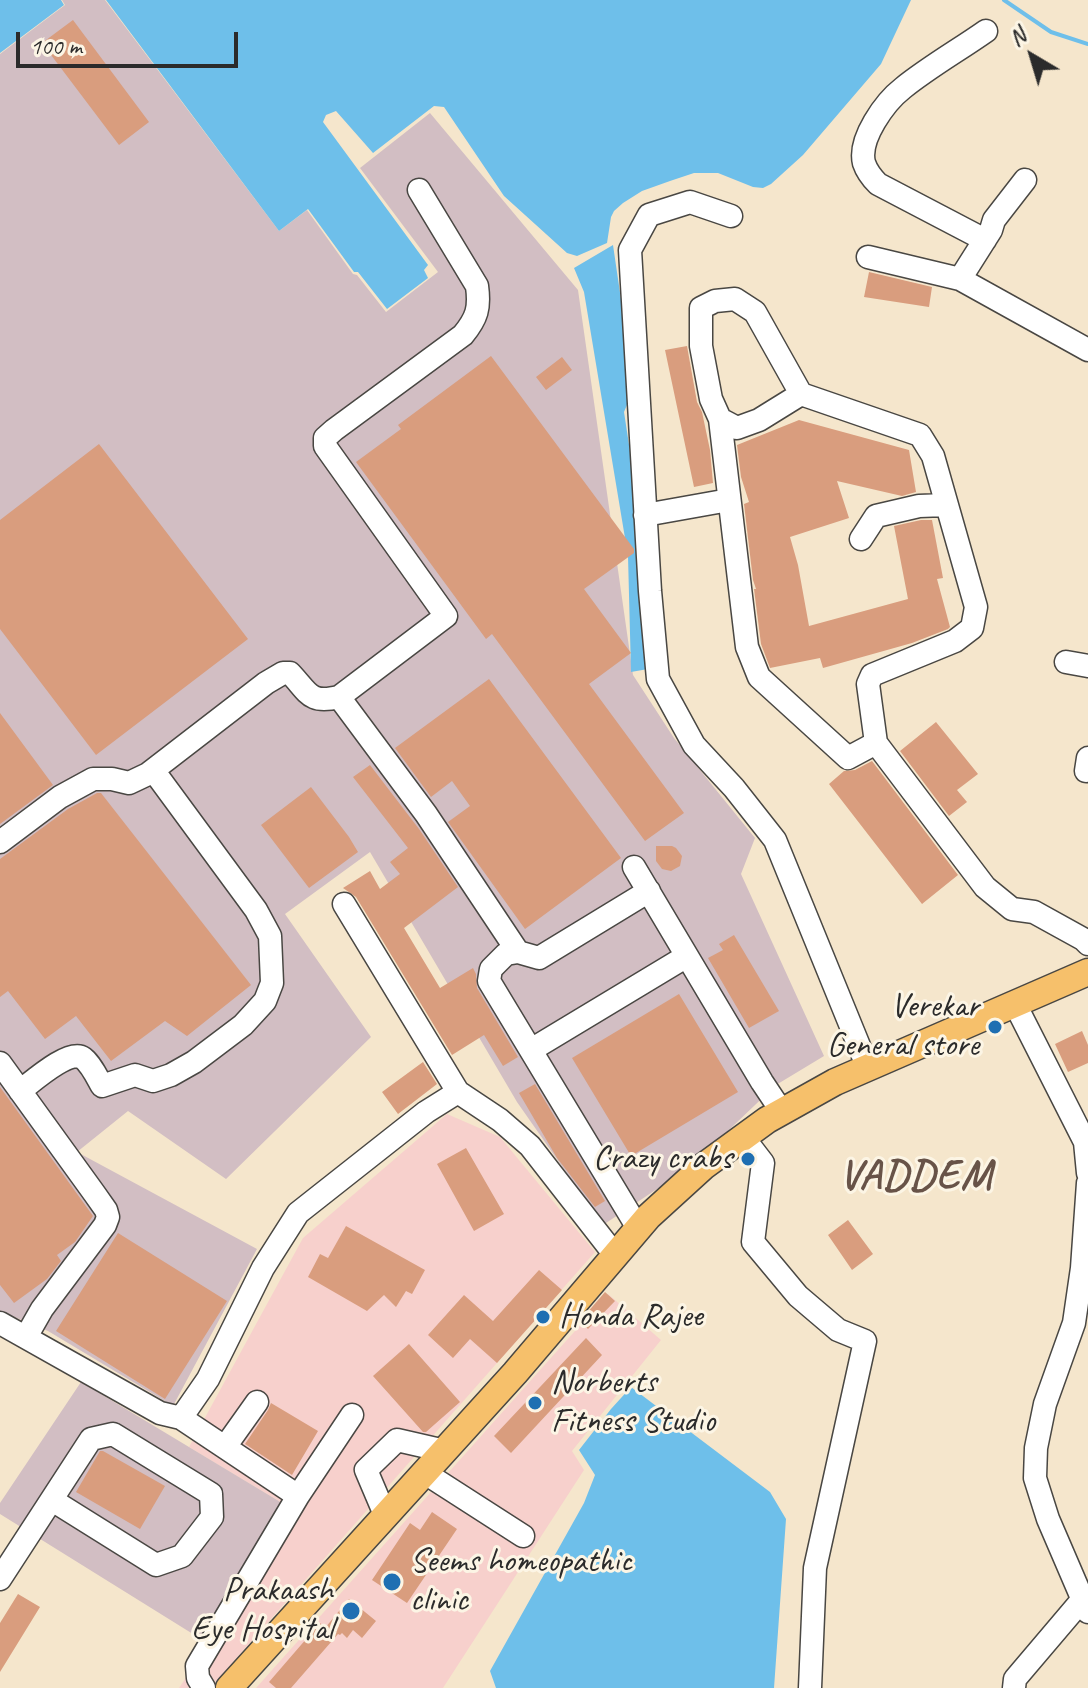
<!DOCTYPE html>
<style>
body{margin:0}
#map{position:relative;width:1088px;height:1688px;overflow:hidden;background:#f5e6cc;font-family:Caveat,sans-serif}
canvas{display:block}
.north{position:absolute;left:992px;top:16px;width:80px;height:80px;-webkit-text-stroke:6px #fcf5e5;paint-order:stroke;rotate:322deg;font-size:22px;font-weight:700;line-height:32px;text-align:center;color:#2b2b2b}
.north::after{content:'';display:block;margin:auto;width:28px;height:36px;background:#2b2b2b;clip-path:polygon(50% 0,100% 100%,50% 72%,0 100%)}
.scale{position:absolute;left:16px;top:32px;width:222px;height:36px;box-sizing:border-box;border:4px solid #2b2b2b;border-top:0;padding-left:10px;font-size:24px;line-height:28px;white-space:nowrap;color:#2b2b2b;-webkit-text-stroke:6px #fcf5e5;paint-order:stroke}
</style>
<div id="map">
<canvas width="1088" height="1688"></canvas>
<div class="north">N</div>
<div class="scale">100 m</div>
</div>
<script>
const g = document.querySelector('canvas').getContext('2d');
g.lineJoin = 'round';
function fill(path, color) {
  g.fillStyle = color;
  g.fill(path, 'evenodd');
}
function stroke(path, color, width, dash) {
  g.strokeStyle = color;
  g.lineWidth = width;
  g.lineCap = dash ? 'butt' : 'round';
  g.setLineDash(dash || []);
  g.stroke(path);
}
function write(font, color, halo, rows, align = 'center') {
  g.font = font + ' Caveat,sans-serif';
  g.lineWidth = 6;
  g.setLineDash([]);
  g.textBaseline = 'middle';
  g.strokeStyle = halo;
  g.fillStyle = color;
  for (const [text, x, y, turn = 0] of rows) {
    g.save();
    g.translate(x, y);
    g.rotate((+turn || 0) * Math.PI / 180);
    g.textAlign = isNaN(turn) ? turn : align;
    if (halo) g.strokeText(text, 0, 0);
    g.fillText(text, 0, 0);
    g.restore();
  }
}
fill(new Path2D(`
 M447 1114 500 1137 595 1252 210 1688H179L297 1512 189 1447 303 1238Z
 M608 1294 661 1340 572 1451 584 1470 443 1688H256Z`), '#f7d0cc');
fill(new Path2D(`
 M62 0H105L279 231 307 210 353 274 357 275 386 312 438 272 360 168 430 113 578 290 633 675 674 738 755 838 741 874 824 1056 776 1085 690 1167 603 1225 517 1102 370 852 285 914 371 1037 226 1179 128 1111 77 1152 257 1249 173 1406 48 1331 0 1311V54L65 5Z
 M81 1382 297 1512 209 1644 0 1514V1503Z`), '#d2bec3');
fill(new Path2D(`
 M0 0H61L64 5 0 53Z
 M106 0H911L881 64 803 155 771 184 763 188 753 187 718 173H694L670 181 642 191 623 203 614 211 611 217 607 243 577 256 567 253 504 196 444 107 434 106 373 153 336 111 326 115 323 122 428 265 424 270 428 278 387 309 358 272H354L308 209 279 231Z
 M613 245 634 388 624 412 648 569V669L631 672 628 556 584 292 574 268Z
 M631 1387 770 1492 786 1519 774 1688H496L490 1671 584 1503 595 1475 579 1450 611 1409Z`), '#6ebfea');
stroke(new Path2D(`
 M1004 0 1051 32 1088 44`), '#6ebfea', 4);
fill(new Path2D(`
 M73 20 149 122 119 145 42 43Z
 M869 272 932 287 929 307 864 297Z
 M687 346 697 402 702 412 710 450 713 483 694 487 665 350Z
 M491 356 634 549V553L584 589 631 653 589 684 684 813 645 841 492 634 486 639 356 462 401 429 398 425Z
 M562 357 572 370 546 390 536 377Z
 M799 420 909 450 916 492 902 496 837 481 849 518 790 537 798 565 809 626 908 599 894 526 921 520H932L943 578 937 579 950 627 948 629 912 643 823 668 820 658 770 668 761 644 754 589H756L753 580 744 504 749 502 741 477 737 445Z
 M99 444 248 639 96 755 0 629V520Z
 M489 679 621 858 525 929 448 822 470 806 452 781 431 797 395 748Z
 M0 713 53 785 0 824Z
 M936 722 978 774 957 790 967 802 949 816 900 751Z
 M872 761 958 875 922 904 829 784 844 771 855 770Z
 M370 765 419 829 458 887 404 928 440 988 473 968 476 974 477 988 518 1057 503 1066 484 1035 452 1055 356 897 343 888 370 871 380 889 400 874 390 862 408 848 353 777Z
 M311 787 349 837 358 852 309 888 261 825Z
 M97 793H101L251 985 187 1036 165 1021 111 1061 76 1016 45 1039 8 991 0 997V859L68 809Z
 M656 846H672L676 848 682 856 680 866 671 871 662 869 656 861Z
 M734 935 779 1011 749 1028 708 958 723 950 719 944Z
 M679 994 738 1092 631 1156 572 1058Z
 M1082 1031 1088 1045V1063L1068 1072 1055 1044Z
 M423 1062 437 1084 398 1114 382 1092Z
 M535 1084 605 1201 595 1207 557 1158 519 1093Z
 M0 1087 93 1216 75 1242 57 1255 61 1261 47 1279 14 1303 0 1285Z
 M466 1148 504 1214 474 1231 437 1164Z
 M848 1220 873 1254 852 1270 828 1235Z
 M346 1226 425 1270 412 1294 406 1291 396 1307 384 1295 367 1311 308 1277 320 1254 328 1258Z
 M118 1233 227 1301 165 1399 56 1331Z
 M539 1270 562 1290 497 1363 470 1339 453 1358 428 1335 464 1295 493 1321Z
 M605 1292 615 1301 588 1329 580 1321Z
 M586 1338 602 1355 511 1453 494 1436Z
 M409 1344 460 1402 426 1432H423L373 1376Z
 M271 1403 318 1431 292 1475 245 1444 268 1410Z
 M100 1451H103L165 1486 140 1529 76 1492Z
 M432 1512 457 1529 407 1603 372 1580 410 1523 420 1530Z
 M18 1594 40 1607 0 1672V1623Z
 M349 1599 376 1621 362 1638 353 1630 347 1638 342 1633 340 1635 338 1634 291 1688H276L269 1682 320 1623 325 1628Z`), '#d99d7e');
const minor = new Path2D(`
 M419 190 477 286C480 308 477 318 463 335L334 430 325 438V446L446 616 339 697 426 814 518 952
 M731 216 690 202 649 215 630 250 650 591 658 679 694 745 734 788 775 840 868 1068
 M985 240 878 184C871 177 867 172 864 163 858 139 885 102 903 88 929 67 959 50 986 31
 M868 257 960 279 1088 350
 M960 279 991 230 994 220 1025 180
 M801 394 759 420 737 428 720 419 711 399 701 346V308L715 301 735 299 755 312 801 394 920 435 933 456 976 607 972 628 955 641 872 675 868 684 876 743 985 887 1012 909 1034 912 1083 939 1088 944
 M720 419 747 647 759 677 848 758 876 743
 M645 515 729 500
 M861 539 876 516 919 506 946 505
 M1066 662 1088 666
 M1086 771 1088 758
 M0 842 60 797 93 779H112L129 783 148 774 266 683 283 673H290C309 693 309 704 339 697
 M634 867 762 1082 782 1112
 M344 904 458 1092
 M1015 1004 1085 1142 1088 1173
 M531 1050 687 956
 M0 1063 94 1193 106 1210 108 1217 105 1225 42 1309 26 1337
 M20 1091C32 1082 70 1048 83 1058 91 1064 97 1077 102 1086L135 1075 153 1081 171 1075 194 1062 243 1025 265 1001 272 983 270 936 256 910 153 770
 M743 1137 763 1163 753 1242 798 1296 838 1330 865 1341 815 1568 810 1688
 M1088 1183 1082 1268 1074 1323 1045 1404 1036 1448 1035 1478 1048 1519 1088 1612
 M638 1228 489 981 491 969 506 954 518 952 539 958 649 891
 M0 1323 160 1413 181 1418 208 1379 263 1268 298 1213 426 1112 458 1092 500 1120 530 1146 615 1255
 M181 1418 298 1496
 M225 1447 257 1402
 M425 1473 523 1536
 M386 1517 366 1470 397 1440 445 1451
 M0 1579 91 1439 113 1434 211 1494 212 1517 182 1556 156 1565 52 1500
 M204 1688 198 1678 197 1666 298 1496 352 1415
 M1014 1688 1015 1679 1082 1600`);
const major = new Path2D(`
 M229 1688 515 1373 648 1217 704 1166 767 1120 835 1082 1088 972`);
stroke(minor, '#494743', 25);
stroke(major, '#494743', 29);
stroke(minor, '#fff', 22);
stroke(major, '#f6c06b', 26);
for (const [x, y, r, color] of [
 [995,1027,8,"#1f6fb2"],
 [748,1159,8,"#1f6fb2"],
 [543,1317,8,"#1f6fb2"],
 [535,1403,8,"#1f6fb2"],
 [392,1582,10,"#1f6fb2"],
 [351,1611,10,"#1f6fb2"]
]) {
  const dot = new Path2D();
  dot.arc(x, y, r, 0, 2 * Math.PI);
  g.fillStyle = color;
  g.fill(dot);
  stroke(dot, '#fcf5e5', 3);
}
write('34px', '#2b2b2b', '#fcf5e5', [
 ["Verekar",979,1007],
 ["General store",979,1046],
 ["Crazy crabs",732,1159],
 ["Honda Rajee",559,1317,"left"],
 ["Norberts",551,1383,"left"],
 ["Fitness Studio",551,1422,"left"],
 ["Seems homeopathic",410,1562,"left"],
 ["clinic",410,1601,"left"],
 ["Prakaash",333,1591],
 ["Eye Hospital",333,1630]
], 'right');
g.letterSpacing = '2px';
write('bold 42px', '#685348', '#fcf5e5', [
 ["VADDEM",916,1177]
]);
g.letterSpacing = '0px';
</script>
